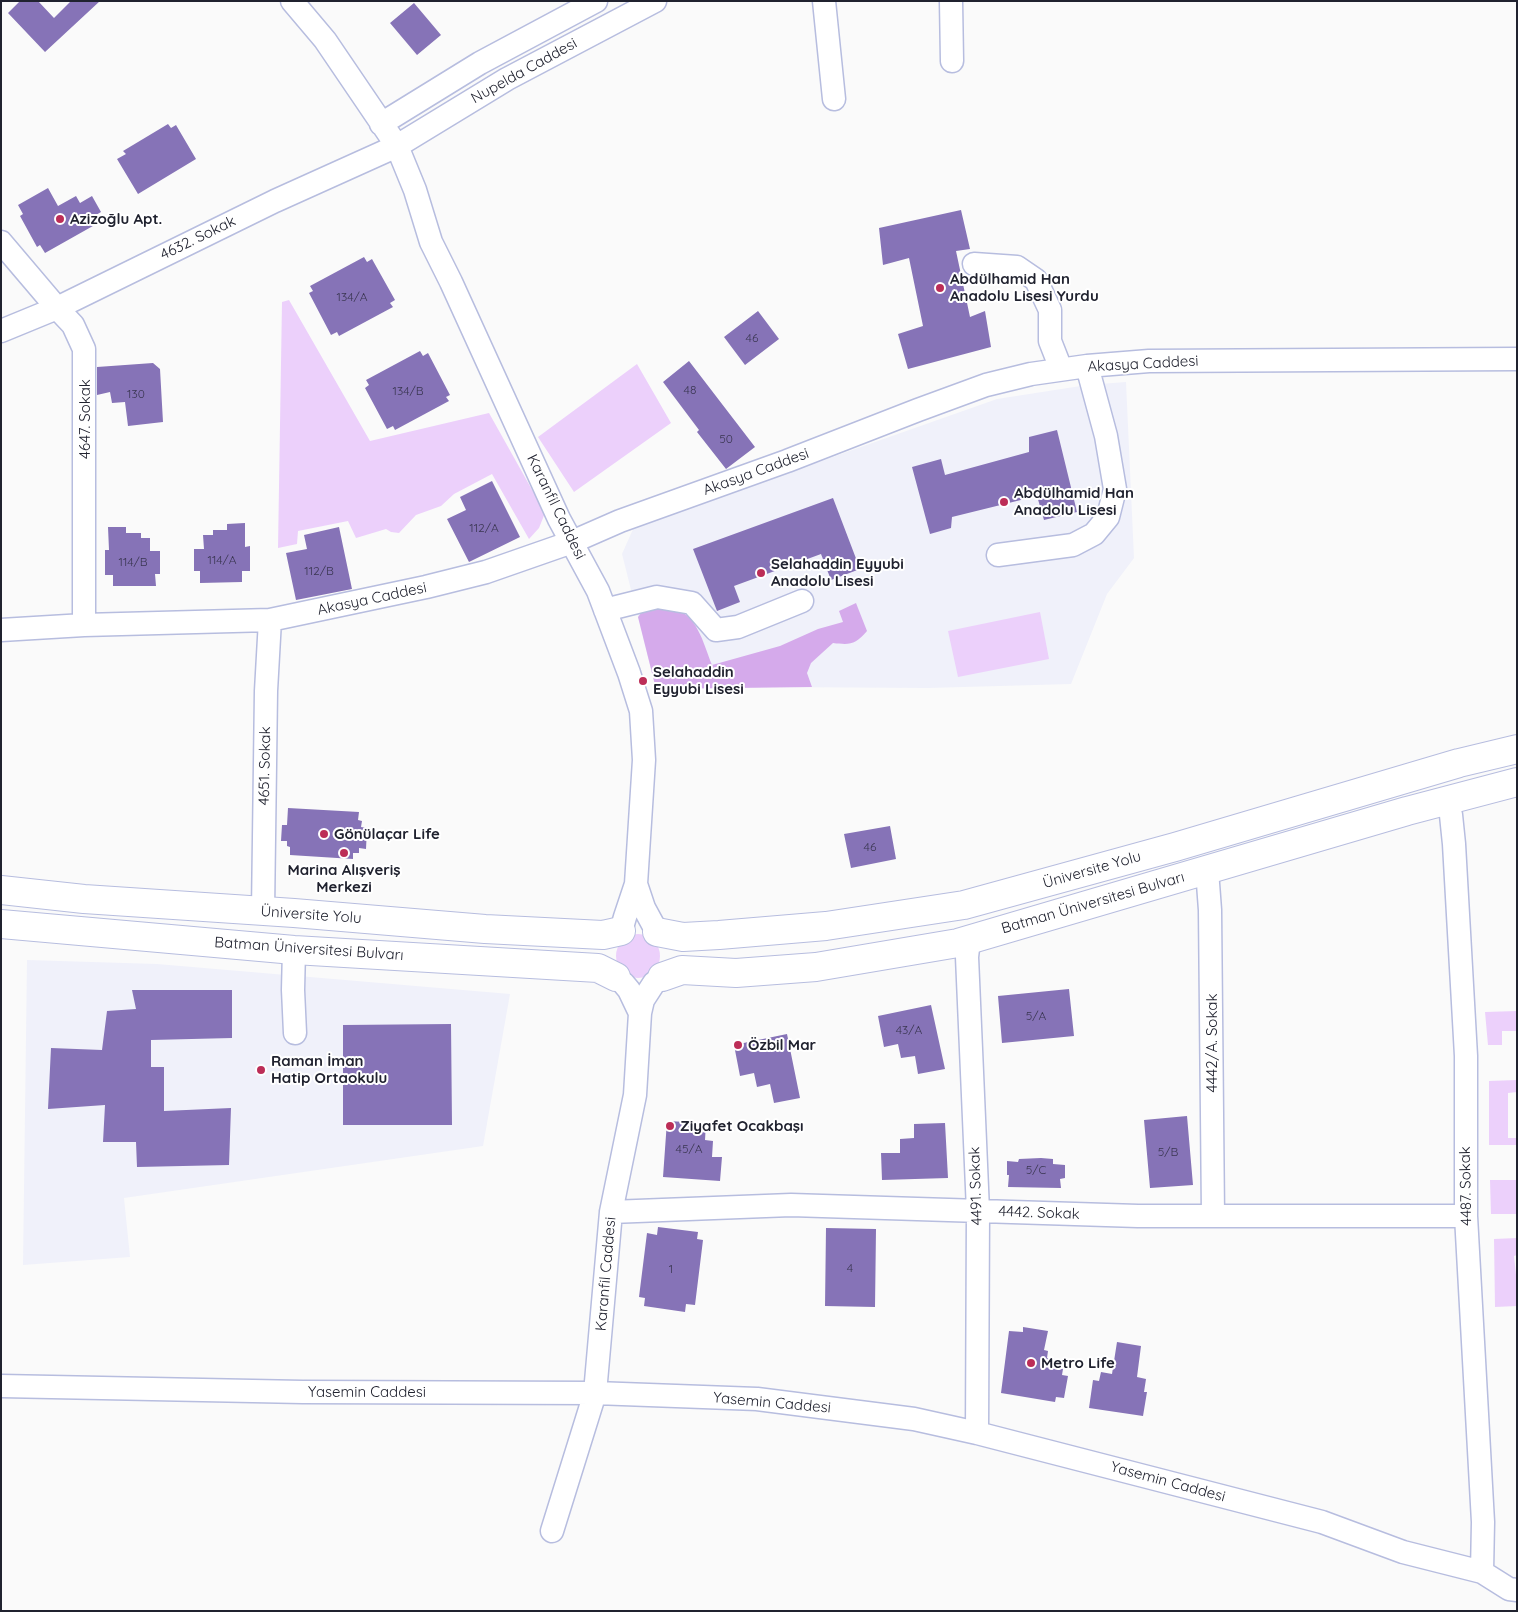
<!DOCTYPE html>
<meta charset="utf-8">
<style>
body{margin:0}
#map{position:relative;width:1518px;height:1612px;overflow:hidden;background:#fafafa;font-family:Quicksand,sans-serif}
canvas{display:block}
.frame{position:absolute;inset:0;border:2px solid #20222f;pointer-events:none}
</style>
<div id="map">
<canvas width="1518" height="1612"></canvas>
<div class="frame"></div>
</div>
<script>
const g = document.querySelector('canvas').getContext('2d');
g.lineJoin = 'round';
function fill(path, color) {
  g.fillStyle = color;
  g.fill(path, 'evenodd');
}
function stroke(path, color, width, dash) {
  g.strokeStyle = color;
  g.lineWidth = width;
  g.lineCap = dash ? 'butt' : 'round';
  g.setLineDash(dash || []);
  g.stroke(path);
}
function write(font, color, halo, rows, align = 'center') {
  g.font = font + ' Quicksand,sans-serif';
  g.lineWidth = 4;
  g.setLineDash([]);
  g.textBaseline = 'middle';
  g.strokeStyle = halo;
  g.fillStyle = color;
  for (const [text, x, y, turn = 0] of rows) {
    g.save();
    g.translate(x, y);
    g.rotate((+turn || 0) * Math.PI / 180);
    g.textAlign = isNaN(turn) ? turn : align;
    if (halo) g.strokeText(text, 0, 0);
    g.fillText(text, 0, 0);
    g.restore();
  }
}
fill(new Path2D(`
 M1126 382 1134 558 1107 594 1071 684 928 688 771 687 656 689 622 554 634 527 997 399 1087 385Z
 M27 960 157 964 510 994 483 1146 124 1198 130 1257 23 1265Z`), '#f0f1fa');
fill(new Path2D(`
 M289 300 370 441 489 413 545 513 539 528 529 539 492 474 454 494 441 506 416 515 399 533 391 532 386 529 356 538 348 521 298 531 297 544 278 548 282 302Z
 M637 364 671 423 574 492 538 437Z
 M1040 612 1049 659 958 677 948 631Z
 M616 956a22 22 0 1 1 44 0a22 22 0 1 1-44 0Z
 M1517 1011V1031H1502V1045H1488L1485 1012Z
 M1517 1080V1092L1508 1093V1138H1517V1145H1489V1081Z
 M1490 1180H1517V1214H1491Z
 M1517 1238V1255L1514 1256 1517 1284V1306L1495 1307 1494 1239Z`), '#ecd0fb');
fill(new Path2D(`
 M856 603 867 631C855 645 850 645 833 643L811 663 807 673 812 687 656 689 638 617 645 608C653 608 661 607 669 608 697 611 703 643 712 665L780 646 818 629 843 622 839 611Z`), '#d5aaeb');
fill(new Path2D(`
 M20 1H38L54 18 71 1H100L45 52 8 13Z
 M414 3 441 35 417 55 390 23Z
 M168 124 171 128 176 125 196 159 138 194 117 159 126 154 123 151Z
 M48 188 58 206 76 196 80 203 92 196 101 212 96 215 100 222 45 253 40 245 37 247 20 216 23 214 18 205Z
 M961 210 970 249 956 251 970 317 985 311 991 347 908 369 898 334 923 326 909 258 883 265 879 228Z
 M364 257 367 262 372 259 395 300 390 303 393 307 339 336 337 332 331 335 309 293 313 291 310 286Z
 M758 311 779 339 745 365 724 337Z
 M420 351 423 356 428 353 450 395 446 397 449 401 395 430 393 426 387 429 365 388 369 385 366 380Z
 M689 361 755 447 726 469 697 432 699 430 663 382Z
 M153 363 160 369 163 422 128 426 125 402 112 403 110 392 97 395V367Z
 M1057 430 1077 512 1044 520 1037 496 952 517 951 528 930 534 912 467 941 459 945 475 1029 452V437Z
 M492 481 520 537 469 562 447 519 466 510 460 497Z
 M833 498 860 569 831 580 821 554 734 586 740 602 717 611 693 549Z
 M245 523V547L250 546V571H242V582L200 583V571H194V549H204L203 535H213V530H227V524Z
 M108 527H126V533H141V538H150V551H160V574H155L156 586H113V575H105V550H109Z
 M339 527 352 589 296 600 286 553 307 549 304 535Z
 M288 808 359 812 358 820 362 821 361 827 367 828 366 849 359 848V853H353V859L290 855V847L287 846V841H281L282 825H287Z
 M890 826 896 859 851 868 844 834Z
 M1069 989 1074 1036 1002 1043 998 996Z
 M132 990H232V1038L151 1040V1067H164V1111L231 1108 229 1165 137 1167 136 1142H103L105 1105 48 1109 51 1048 102 1050 107 1011 136 1009Z
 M931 1005 945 1069 918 1074 915 1056 901 1058 898 1044 884 1047 878 1016Z
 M451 1024 452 1125H343V1025Z
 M787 1034 800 1098 774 1103 770 1084 757 1087 754 1073 740 1076 734 1045Z
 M1187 1116 1193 1185 1150 1188 1144 1120Z
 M667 1121 706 1123 705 1140 713 1141 712 1157H722L720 1181 663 1177Z
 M945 1123 948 1178 882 1180 881 1153H900V1139L914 1138V1124Z
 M1041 1158 1053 1159V1164L1065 1165V1178L1060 1179 1061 1188 1008 1187 1009 1175H1007V1161L1018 1162 1019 1159Z
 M658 1227 698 1232 697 1239 703 1240 695 1305 686 1304 685 1312 644 1306 645 1298 639 1297 647 1233 657 1235Z
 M826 1228 876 1229 875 1307 825 1306Z
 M1023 1327 1048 1331 1044 1350 1048 1351 1047 1358 1057 1360 1056 1367 1063 1369 1062 1375 1068 1376 1064 1398 1056 1397 1055 1402 1001 1393 1009 1331 1023 1332Z
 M1117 1342 1141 1346 1137 1377 1146 1379 1144 1392H1147L1143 1416 1089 1408 1093 1380 1099 1381 1101 1372 1112 1374Z`), '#8673b7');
const minor = new Path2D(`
 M292 1 325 40 397 146 415 190 431 242 451 282 559 519 598 591 629 673 641 711 644 760 636 884 625 917 621 931
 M824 1 834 99
 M951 1 952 61
 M381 124 480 63 596 1
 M1 242 57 308 73 325 84 349V625
 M974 264 1017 267 1036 280 1050 310V341L1061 369
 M1 331 57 308 275 201 397 146 507 79 655 1
 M998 555 1073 545 1094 534 1108 517 1115 489 1106 436 1087 366
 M605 610 657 597 692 603 716 630 738 627 802 601
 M1 630 84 625 270 620 426 587 486 572 572 542 620 521 787 461 918 410 986 385 1031 374 1087 366 1149 361 1517 359
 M1447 800 1451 815 1454 844 1466 1056V1216L1483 1522 1482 1572
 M1207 870 1210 910 1213 1216
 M636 884 644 908 657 932
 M263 911 266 691 270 620
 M969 940 967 957 978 1211 977 1433
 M294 950 293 990 295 1033
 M624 984 629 990 640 1013 643 1000 654 983
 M611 1212 791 1205 1138 1216H1466
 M1 1386 303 1392 595 1393 757 1399 914 1419 977 1433 1322 1522 1403 1552 1482 1572 1509 1589 1517 1590
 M552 1531 595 1393 611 1212 635 1095 640 1013`);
const major = new Path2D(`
 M1 890 84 899 294 913 485 929 603 935 621 931
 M1 924 294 950 598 968 616 977
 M657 932 683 937 719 935 826 926 964 905 1175 847 1459 763 1517 749
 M662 977 682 970 736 973 816 967 958 943 1407 811 1517 782`);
stroke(minor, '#b7bddf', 25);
stroke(major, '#b7bddf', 30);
stroke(minor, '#fff', 22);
stroke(major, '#fff', 28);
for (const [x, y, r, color] of [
 [60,219,5,"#bc2d57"],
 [940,288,5,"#bc2d57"],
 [1004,502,5,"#bc2d57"],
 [761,573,5,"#bc2d57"],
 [643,681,5,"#bc2d57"],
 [324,834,5,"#bc2d57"],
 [344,853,5,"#bc2d57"],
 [738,1045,5,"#bc2d57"],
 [261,1070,5,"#bc2d57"],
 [670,1126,5,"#bc2d57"],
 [1031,1363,5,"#bc2d57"]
]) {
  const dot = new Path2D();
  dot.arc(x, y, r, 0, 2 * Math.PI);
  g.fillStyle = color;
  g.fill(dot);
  stroke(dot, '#fff', 2);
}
write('12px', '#3a3651', null, [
 ["134/A",352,297],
 ["46",752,338],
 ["48",690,390],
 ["134/B",408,391],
 ["130",136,394],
 ["50",726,439],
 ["112/A",484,528],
 ["114/A",222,560],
 ["114/B",133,562],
 ["112/B",319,571],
 ["46",870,847],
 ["5/A",1036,1016],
 ["43/A",909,1030],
 ["45/A",689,1149],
 ["5/B",1168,1152],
 ["5/C",1036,1170],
 ["4",850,1268],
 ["1",671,1269]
]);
write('15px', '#20222f', '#fff', [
 ["Nupelda Caddesi",524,71,-29],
 ["4632. Sokak",198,238,-26],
 ["Akasya Caddesi",1143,364,-3],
 ["4647. Sokak",85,419,-90],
 ["Akasya Caddesi",756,472,-20],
 ["Karanfil Caddesi",556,507,64],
 ["Akasya Caddesi",372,599,-12],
 ["4651. Sokak",265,766,-89],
 ["Üniversite Yolu",1092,870,-16],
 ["Batman Üniversitesi Bulvarı",1093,903,-16],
 ["Üniversite Yolu",311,915,4],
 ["Batman Üniversitesi Bulvarı",309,949,4],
 ["4442/A. Sokak",1212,1043,-90],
 ["4491. Sokak",976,1186,-92],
 ["4487. Sokak",1466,1186,-91],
 ["4442. Sokak",1039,1213,2],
 ["Karanfil Caddesi",606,1274,-85],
 ["Yasemin Caddesi",367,1392],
 ["Yasemin Caddesi",772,1403,5],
 ["Yasemin Caddesi",1168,1482,15]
]);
write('bold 15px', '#20222f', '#fff', [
 ["Azizoğlu Apt.",70,219],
 ["Abdülhamid Han",950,279],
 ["Anadolu Lisesi Yurdu",950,296],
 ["Abdülhamid Han",1014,493],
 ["Anadolu Lisesi",1014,510],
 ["Selahaddin Eyyubi",771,564],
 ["Anadolu Lisesi",771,581],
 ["Selahaddin",653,672],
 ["Eyyubi Lisesi",653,689],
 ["Gönülaçar Life",334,834],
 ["Marina Alışveriş",344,870,"center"],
 ["Merkezi",344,887,"center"],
 ["Özbil Mar",748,1045],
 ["Raman İman",271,1061],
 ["Hatip Ortaokulu",271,1078],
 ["Ziyafet Ocakbaşı",680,1126],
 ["Metro Life",1041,1363]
], 'left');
</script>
